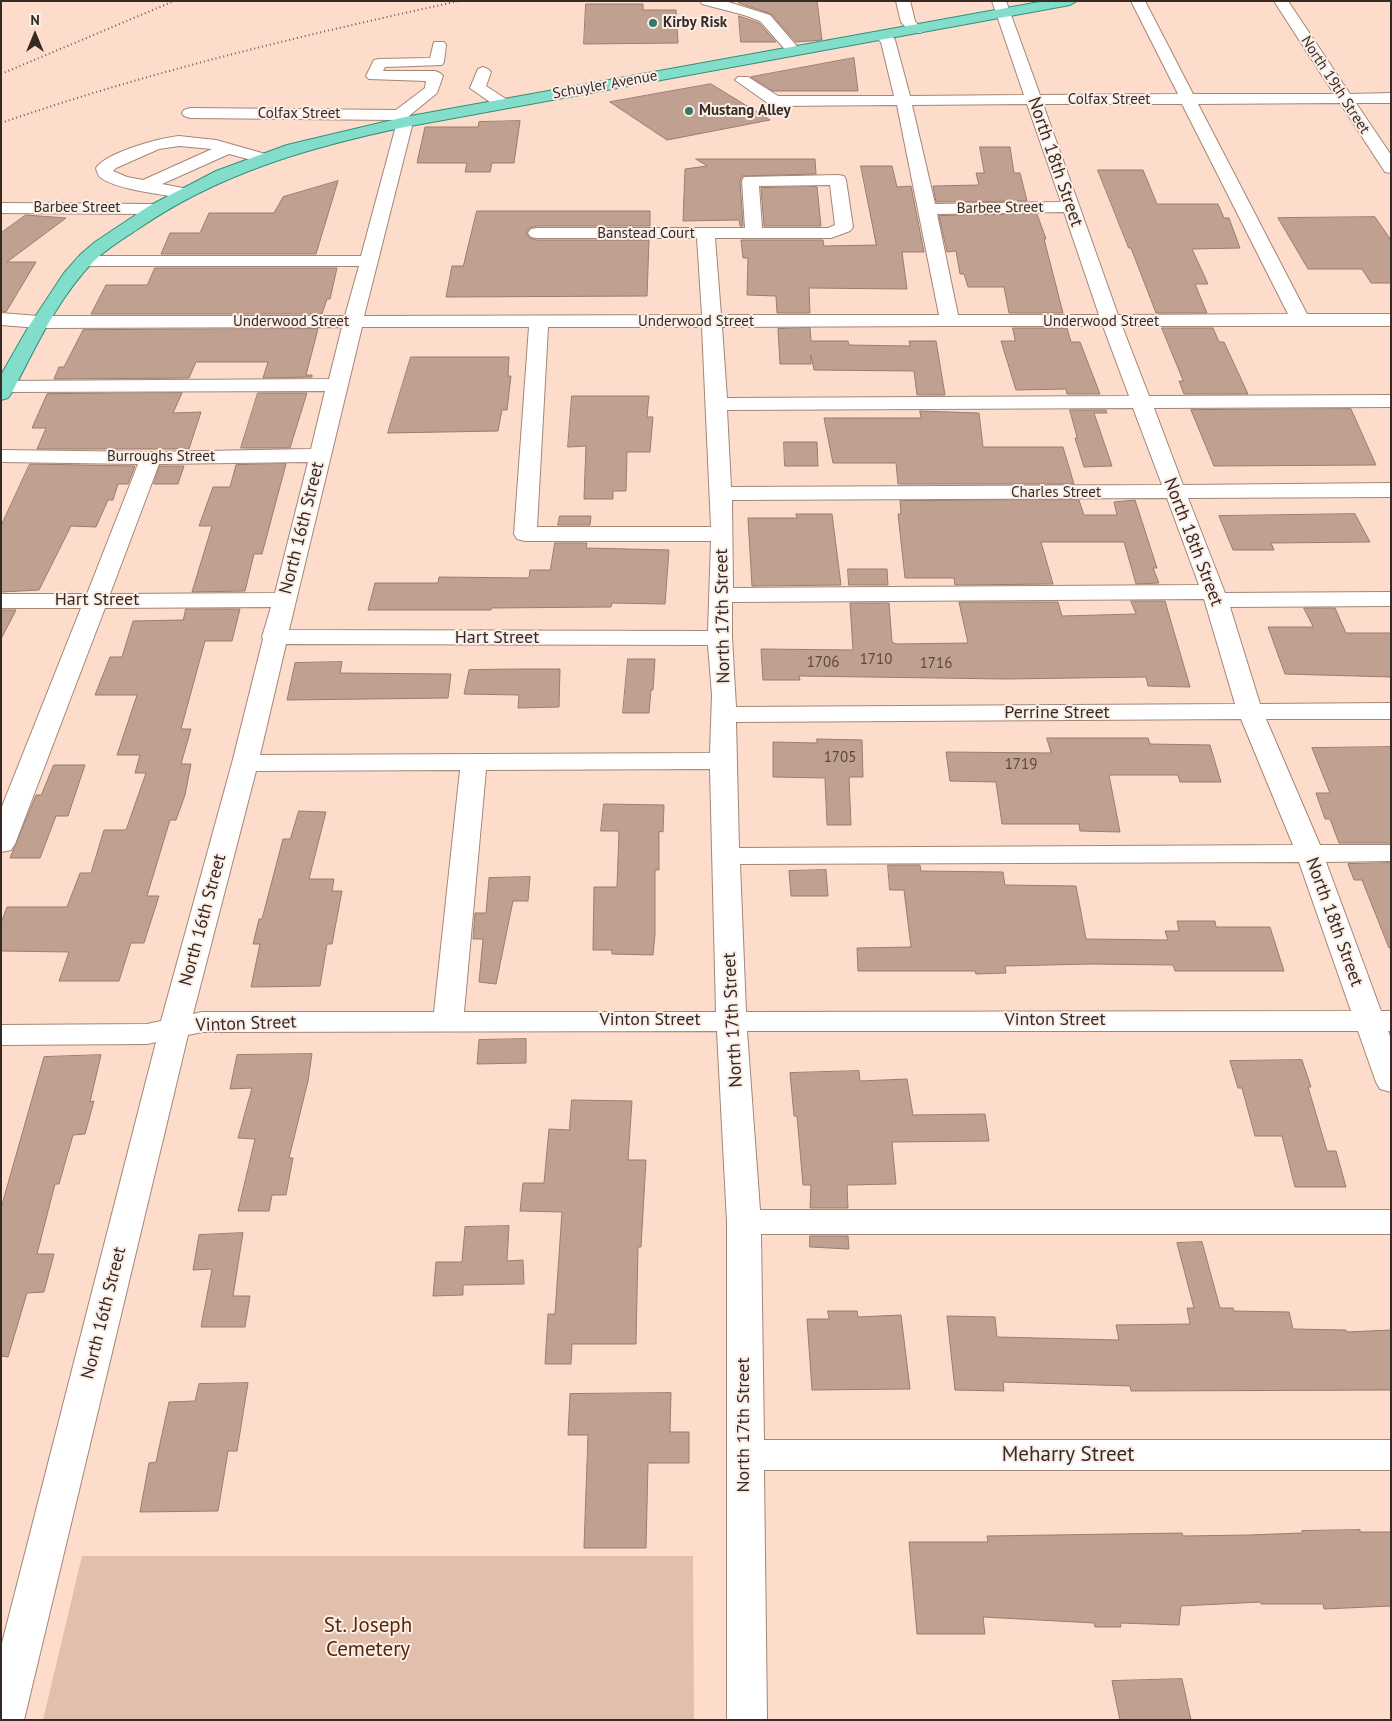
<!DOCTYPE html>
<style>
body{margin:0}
#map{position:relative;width:1392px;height:1721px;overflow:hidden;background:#fddccb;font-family:"PT Sans",sans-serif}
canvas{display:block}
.frame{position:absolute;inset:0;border:2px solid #372a24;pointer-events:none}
.north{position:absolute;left:10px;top:10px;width:50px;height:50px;-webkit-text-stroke:4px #fbeee7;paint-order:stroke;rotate:0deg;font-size:14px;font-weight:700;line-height:20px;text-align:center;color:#372a24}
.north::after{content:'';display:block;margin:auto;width:18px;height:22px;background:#372a24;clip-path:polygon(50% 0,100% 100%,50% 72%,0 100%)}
</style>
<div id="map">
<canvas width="1392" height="1721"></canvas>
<div class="frame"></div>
<div class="north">N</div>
</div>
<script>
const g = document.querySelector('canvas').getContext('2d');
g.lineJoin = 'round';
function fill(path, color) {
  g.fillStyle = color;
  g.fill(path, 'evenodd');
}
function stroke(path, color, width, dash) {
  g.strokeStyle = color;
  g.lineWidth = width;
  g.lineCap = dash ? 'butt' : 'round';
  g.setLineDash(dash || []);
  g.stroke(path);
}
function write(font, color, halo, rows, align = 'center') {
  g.font = font + ' "PT Sans",sans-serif';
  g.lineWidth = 4;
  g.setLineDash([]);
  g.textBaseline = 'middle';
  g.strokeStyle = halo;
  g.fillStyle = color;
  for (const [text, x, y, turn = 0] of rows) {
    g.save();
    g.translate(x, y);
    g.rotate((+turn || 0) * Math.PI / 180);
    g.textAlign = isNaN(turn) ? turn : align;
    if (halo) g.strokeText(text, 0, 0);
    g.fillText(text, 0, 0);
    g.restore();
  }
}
fill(new Path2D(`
 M82 1556H693L694 1720H43Z`), '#e2beac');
const building = new Path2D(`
 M739 1H817L822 40 796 42 771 14 739 3Z
 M586 4H643V10H676L678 43 584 44Z
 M739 16 759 23 776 42H741Z
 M854 58 858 91H773L751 77Z
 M711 84 770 120 667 140 610 102Z
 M520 121 514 163H492L490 172H465L467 163H417L425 127H478L479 122Z
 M980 147H1010L1014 173H1020L1027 201 936 202 933 186 979 185 976 173H984Z
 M696 159H815L816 174 742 176 740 181 743 226H740L739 220 683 221 685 169 707 166Z
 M861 166H892L897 187 911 186 924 252H902L907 289 809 288 810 313H777L776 296 747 295 748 258H743L741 240H823L824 246 876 245Z
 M1098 170H1143L1157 204H1218L1224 218H1229L1240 248 1192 249 1208 284H1195L1207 313H1156L1131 248H1129Z
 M338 181 316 254H161L170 233H200L209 213H274L283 197Z
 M817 187 821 226H764L761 188Z
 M477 211H650V226H537L530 228 526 233 530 238 537 240H649L647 296 446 297 452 266H463Z
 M1037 214 1046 239H1044L1063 313H1009L1004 287H968L964 274H960L956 251 947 252 939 216Z
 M26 215 66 218 7 262H36L6 312 1 311V233Z
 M1375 217 1391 240V283H1371L1362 269H1308L1278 218Z
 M155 268H337L330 299H327L322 314H91L106 285H147Z
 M810 328 811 341H848L849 345 910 346 909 341H936L945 395H917L914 371 814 370 811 355V364H780L778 329Z
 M1013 328H1067L1071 342H1080L1100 394H1067L1066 389 1016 390 1001 341H1015Z
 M1162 328H1213L1219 342H1224L1248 394H1184L1179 381H1183Z
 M318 329 306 375H312V377L263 378 268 362H196L189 378 54 379 59 367H64L83 330Z
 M411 357H509L508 376H511L507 410H502L498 431 388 433Z
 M182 393 173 413 201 412 189 449H37L46 428H32L47 394Z
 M258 393H307L290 448H241Z
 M572 396H649L647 417H653L650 452H627L626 491H613V499H584L586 446 568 447Z
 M1351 409 1376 465 1214 466 1191 410Z
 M1070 410H1106L1107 413H1094L1112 466 1084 467 1075 438H1077Z
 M920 411 979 413 983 447H1063L1074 484H898L896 463H833L824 418H921Z
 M784 442H817L818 466H785Z
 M30 464 135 466 128 484H118L113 500H108L96 527 71 526 39 590 1 592V526Z
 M286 464 262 554H254L245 591 192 592 212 526H199L213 487H230L236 465Z
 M160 466H184L178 484H154Z
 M1079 500 1084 515H1117L1114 502 1135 500 1157 568H1153L1159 583 1136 584 1124 542H1041L1053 584 955 585 954 578H905L898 514H901L900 501Z
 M796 514H832L841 585 752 586 748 518H797Z
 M1355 514 1370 542 1271 543 1274 550H1233L1219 516Z
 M560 516H591L590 525H558Z
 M555 543H587L586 548 669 550 665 604 612 603 611 607 491 608V610H368L375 583H438L439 577 529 578 530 570H550Z
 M848 569H887L888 585H849Z
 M1131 601H1165L1190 687 1148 686 1146 677 1005 679 799 676 800 680H763L761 649 853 650 850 603H889L892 642 896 644 968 643 959 602H1058L1062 616 1136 614Z
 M1304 608H1335L1346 633H1391V677L1285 674 1268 627H1313Z
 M186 609H240L232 641H205L181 729H191L181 764H191L185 795 176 820H170L147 896H159L144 943H131L119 981H59L69 952 1 951V923L7 907H67L80 873H91L104 830H126L146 773H135L140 755H117L137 695H95L110 657H122L133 621 183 620Z
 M1 610H16L1 639Z
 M628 659H655L653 690H651L649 713H623Z
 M342 662 340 673 451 674 448 698 287 700 295 663Z
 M520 669H560L559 707 518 708 519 695 464 694 469 670Z
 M1047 738H1148L1150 744 1210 745 1221 782H1180L1178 775H1109L1120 832 1080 831 1079 824H1002L996 782 950 781 946 752 1051 753Z
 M817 739 862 740 863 777H849L851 825H827L825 778 773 777V742L817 743Z
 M1391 747V843H1339L1330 819H1325L1316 793H1330L1312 748Z
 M54 765H85L68 816H56L40 858H10L36 795H41Z
 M604 804 664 805 663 832 659 831V870H655V934L653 955 612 954V950H593L594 887H617L619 831H601Z
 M299 811 326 812 309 879H334L332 891H342L332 944H327L320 986 251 987 260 944H253L259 919H262L283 839H290Z
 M1391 863V947L1389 948 1362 880H1354L1348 864Z
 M888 865H920L921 871 1003 872 1005 885 1076 886 1086 939 1168 940 1165 931H1179L1177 921H1215L1216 927H1270L1284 971H1175L1173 965 1091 964 1005 966 1006 973 976 974 975 971H858L857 948 911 947 904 890H890Z
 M826 870 828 896H791L789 871Z
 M530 877 528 901H513L496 984 479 982 483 939H473L475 913H486L489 878Z
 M526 1039V1063L477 1064 479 1040Z
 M312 1054 308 1081 289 1158H293L286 1195H272L269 1211H238L255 1139 238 1138 252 1088 230 1089 237 1055Z
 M101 1055 90 1102 94 1101 85 1134 73 1135 59 1184H55L37 1254H54L44 1292 27 1293 8 1357 1 1356V1208L44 1057Z
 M1302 1060 1311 1087H1308L1327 1151H1336L1346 1187H1295L1282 1136H1255L1242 1088H1238L1230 1061Z
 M859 1071 860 1081 907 1079 913 1115 985 1114 989 1141 892 1142 896 1184 847 1185 848 1208H810L811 1185H803L797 1116H794L790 1073Z
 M572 1100 632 1101 628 1160H646L641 1247H638L636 1344H572L571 1364H545L548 1314H555L562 1212 520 1211 523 1183H544L549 1129 569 1130Z
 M509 1226 507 1261 523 1260 524 1284 463 1285V1295L433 1296 436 1262H462L465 1227Z
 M243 1233 233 1296H250L245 1327H201L212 1269 193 1270 199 1235Z
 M810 1236H848L849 1249 810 1247Z
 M1202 1242 1220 1308H1233L1234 1311 1289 1312 1293 1329 1346 1330 1347 1332 1391 1330V1390L1131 1391 1130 1386 1003 1382 1004 1391 955 1390 947 1316 995 1317 997 1337 1119 1340 1116 1325 1190 1324 1187 1308H1194L1177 1243Z
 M828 1311H857L858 1317 901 1315 910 1389 812 1390 807 1319H829Z
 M248 1383 237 1451H228L218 1511 140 1512 149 1463 156 1462 169 1402 195 1401 199 1384Z
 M671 1393 670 1432H689V1463H648L646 1548H584L588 1435H568L570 1394Z
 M1360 1530V1532H1391V1606L1324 1609 1323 1604H1261V1602L1181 1606 1179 1625 1120 1623 1121 1627H1095L1094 1623 983 1617 985 1634H917L909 1542H988L987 1536 1182 1533 1183 1536 1249 1535 1302 1533V1531Z
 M1182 1679 1191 1720H1120L1112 1681Z`);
fill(building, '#c0a090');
stroke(building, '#9b7d6e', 1);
const minor = new Path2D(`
 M700 1H725L770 15 801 51 799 54H789L760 21 744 15 702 4Z
 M896 1H910L915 21 923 30 921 33H911L901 22Z
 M992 1H1006L1040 95 1178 94 1131 1H1145L1193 94H1334L1274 1H1288L1350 94 1391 93V103H1356L1391 155V173L1385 172 1340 103 1198 104 1307 314H1391V326H1122L1149 396 1391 395V407L1154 408 1183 485 1391 483V497L1188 498 1225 593 1391 592V606L1230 607 1260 704 1391 703V719H1266L1320 845H1391V861L1326 862 1381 1011H1391V1031H1388L1391 1039V1092L1380 1089 1376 1082 1358 1031H747L760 1210H1391V1234H761L764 1440H1391V1470H764L767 1720H727V1222L717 1031 202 1032 188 1035 24 1720H1V1647L156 1042 147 1044 1 1045V1025L147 1024 161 1021 232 763 263 639 262 637 271 607 105 608 15 844 11 850 1 852V809L81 608H1V594H87L138 464 1 462V450L151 452 311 449 325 391 5 392 1 391V381L329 379 342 327 38 328 1 325V313L38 316H345L359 266H84L78 265 75 261 78 257 84 256H361L397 122 395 120 190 118 184 116 182 113 184 110 190 108 396 110 425 88 426 81 369 79 366 76 374 60 379 59 430 58 434 42H444L446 45 444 62 442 65 385 67 383 71H435L440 73 443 76 437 93 409 116 413 122 364 316 702 315 697 238H537L531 237 528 233 531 229 537 228H745L742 181 744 177 838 175 844 176 846 180 853 227 850 231 831 238H715L721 315H939L897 105 775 106 769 104 735 80 738 77H748L778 96H894L881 42 874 36 876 33C883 31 891 33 895 40L910 96 1024 95ZM1027 104 1061 202 935 204 912 105ZM1043 104H1182L1288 314 1118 315ZM830 185 835 225 828 228H762L759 186ZM1064 212 1099 315H958L937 214ZM945 326H1103L1129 396 727 398 722 327ZM362 327H529L514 534 517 539 525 541H711L708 631 289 630ZM548 327H702L711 527H537ZM1133 408 1162 485 731 487 727 410ZM308 462 275 593 110 594 159 464ZM1167 498 1199 585 733 588 732 500ZM1204 599 1235 704 736 707 732 638V602ZM286 644 708 645 712 695 710 753 260 755ZM1241 719 1293 845 739 848 736 722ZM710 769 716 1012H464L486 770ZM460 770 434 1012H202L193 1014 256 771ZM1299 862 1351 1011 746 1012 740 864Z
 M483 67 488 69 491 72 486 86 509 101 511 104 509 107H497L470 88 478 69Z
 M179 136 216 140 269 155 271 158 269 161 263 163 229 154 162 184 188 189 191 193 188 197 182 198C160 194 119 190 101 178 98 176 97 172 96 168 107 152 160 138 179 136ZM179 146 212 149 143 180 127 177 113 171 116 168 159 149Z
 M1 203 152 204 158 205 161 209 158 213 152 214 1 213Z`);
const major = new Path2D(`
 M1045 1H1077L1070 5 405 127C310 147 219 173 138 229 123 239 106 249 93 262 57 299 35 349 11 394L8 398 1 400V375L29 326 64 273 81 254 95 242 149 206 216 171 287 145 405 117Z`);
stroke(minor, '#a48676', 2);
stroke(major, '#32917a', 2);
fill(minor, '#fff');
fill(major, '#82decb');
stroke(new Path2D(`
 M1 74 174 1
 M1 123C151 71 304 35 459 1`), '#6c5a51', 2, [1, 3]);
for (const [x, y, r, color] of [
 [653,23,5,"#367868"],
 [689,111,5,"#367868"]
]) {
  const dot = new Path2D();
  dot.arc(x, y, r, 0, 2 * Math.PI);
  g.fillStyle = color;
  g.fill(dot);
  stroke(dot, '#fbeee7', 2);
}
write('bold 15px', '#372a24', '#fbeee7', [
 ["Kirby Risk",663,23],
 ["Mustang Alley",699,111]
], 'left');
write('15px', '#372a24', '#fbeee7', [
 ["Schuyler Avenue",605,85,-10],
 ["North 19th Street",1335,85,57],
 ["Colfax Street",1109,100],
 ["Colfax Street",299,114],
 ["Barbee Street",77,208],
 ["Barbee Street",1000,208,-1],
 ["Banstead Court",646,234],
 ["Underwood Street",291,322],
 ["Underwood Street",696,322],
 ["Underwood Street",1101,322],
 ["Burroughs Street",161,457],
 ["Charles Street",1056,493]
]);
write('15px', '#59483f', null, [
 ["1710",876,660],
 ["1706",823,663],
 ["1716",936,664],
 ["1705",840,758],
 ["1719",1021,765]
]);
write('18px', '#372a24', '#fbeee7', [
 ["North 18th Street",1055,162,71],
 ["North 16th Street",302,528,-76],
 ["North 18th Street",1193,542,69],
 ["Hart Street",97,600],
 ["North 17th Street",723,616,-91],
 ["Hart Street",497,638],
 ["Perrine Street",1057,713],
 ["North 16th Street",203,920,-75],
 ["North 18th Street",1334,922,70],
 ["Vinton Street",650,1020],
 ["North 17th Street",733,1020,-93],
 ["Vinton Street",1055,1020],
 ["Vinton Street",246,1024,-2],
 ["North 16th Street",104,1313,-76],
 ["North 17th Street",744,1425,-90]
]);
write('21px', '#372a24', '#fbeee7', [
 ["Meharry Street",1068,1455]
]);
write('21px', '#552608', '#fbeee7', [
 ["St. Joseph",368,1626],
 ["Cemetery",368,1650]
]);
</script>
